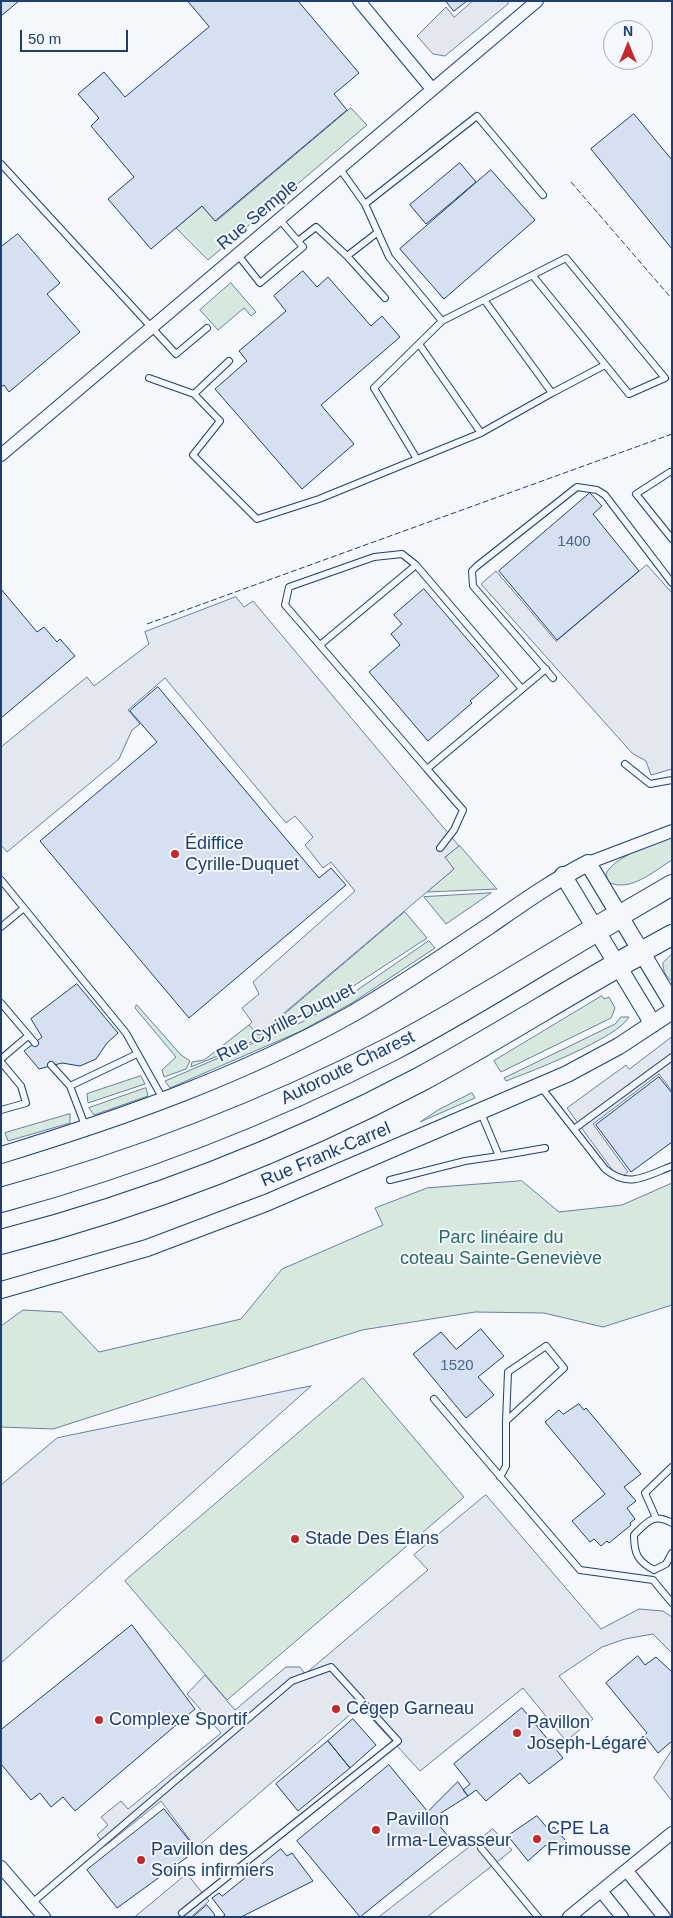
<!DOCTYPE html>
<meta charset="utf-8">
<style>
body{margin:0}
#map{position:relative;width:673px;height:1918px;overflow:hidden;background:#f4f7fb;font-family:Arial,sans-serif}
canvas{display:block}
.frame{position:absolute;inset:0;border:2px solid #1d3f73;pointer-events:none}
.north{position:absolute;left:603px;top:20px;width:50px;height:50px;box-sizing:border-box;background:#f4f7fb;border:1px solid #9eadc5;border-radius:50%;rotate:0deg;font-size:14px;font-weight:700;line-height:20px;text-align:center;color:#1d3f73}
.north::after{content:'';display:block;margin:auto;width:18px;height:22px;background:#c62828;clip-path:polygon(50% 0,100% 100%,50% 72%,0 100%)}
.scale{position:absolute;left:20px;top:30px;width:108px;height:22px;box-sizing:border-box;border:2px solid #1d3f73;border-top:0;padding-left:6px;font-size:15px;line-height:18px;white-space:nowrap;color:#1d3f73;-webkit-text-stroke:4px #f4f7fb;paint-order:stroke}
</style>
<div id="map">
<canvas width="673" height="1918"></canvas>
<div class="frame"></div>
<div class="north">N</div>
<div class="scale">50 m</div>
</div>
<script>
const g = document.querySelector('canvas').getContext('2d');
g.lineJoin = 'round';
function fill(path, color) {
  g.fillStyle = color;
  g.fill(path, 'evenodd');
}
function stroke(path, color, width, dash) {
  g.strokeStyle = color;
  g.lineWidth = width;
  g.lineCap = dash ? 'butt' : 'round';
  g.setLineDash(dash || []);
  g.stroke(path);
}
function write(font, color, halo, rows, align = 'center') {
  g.font = font + ' Arial,sans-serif';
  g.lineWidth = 4;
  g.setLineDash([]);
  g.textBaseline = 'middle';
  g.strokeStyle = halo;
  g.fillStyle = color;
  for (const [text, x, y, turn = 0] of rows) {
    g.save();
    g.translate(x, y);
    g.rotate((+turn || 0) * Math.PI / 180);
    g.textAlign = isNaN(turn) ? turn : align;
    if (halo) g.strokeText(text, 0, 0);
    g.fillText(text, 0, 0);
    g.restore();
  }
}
const green = new Path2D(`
 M351 108 367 125 208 260 176 228 202 206 216 221Z
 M231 283 256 312 251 316 244 308 218 330 200 310Z
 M672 837V860C654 871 630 893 608 882L606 874C612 858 655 842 672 837Z
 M459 846H460L497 889 427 892 454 869 445 858Z
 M491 893 446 924 424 897Z
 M405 912 427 938 329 1002 263 1037 191 1067 192 1062 204 1060 249 1025 259 1035Z
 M429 941 435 948 352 1003 301 1031 170 1088 165 1081 300 1023 347 997Z
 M672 954V981C665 976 663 971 663 963Z
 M602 996 604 999 609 997 615 1008 611 1018 501 1072 494 1061Z
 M137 1005 181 1055 190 1061 186 1069 164 1077 162 1070 176 1057 135 1008Z
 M621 1017H629C618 1038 530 1072 506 1081L504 1078 615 1024Z
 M141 1076 145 1084 88 1103 87 1094Z
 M146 1088 148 1096 94 1115 89 1108Z
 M472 1093 475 1098 420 1122 438 1110Z
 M70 1114V1123L8 1141 5 1133Z
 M522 1181 559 1212 622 1205 672 1183V1305L603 1327 544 1313 475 1312 362 1330 53 1429 1 1427V1326L23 1310 61 1312 99 1352 241 1319 282 1269 383 1225 375 1208 427 1188Z
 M363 1378 464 1497 227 1700 125 1581Z`);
fill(green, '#d7e8df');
stroke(green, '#687fa3', 1);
const parking = new Path2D(`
 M473 1H508V4L445 56 433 54 417 36 446 7 454 17Z
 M647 565 672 593V769L651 775 646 761 632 753 481 584 496 571 556 641Z
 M236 597 244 607 253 601 459 846 445 857 454 869 258 1035 249 1025 252 1022 242 1008 259 994 253 982 355 891 331 862 323 868 305 845 313 837 295 816 286 823 165 678 128 710 140 724 132 730 119 759 7 852 1 845V747L87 677 94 686 149 644 145 632Z
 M672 1037V1091L659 1074 593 1124 628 1172 619 1179 567 1108 626 1065 629 1069Z
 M311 1386 145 1535 1 1663V1485L57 1438Z
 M486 1495 601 1629 639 1609 663 1611 672 1617V1653L653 1634 625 1639 602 1647 559 1676 593 1719 566 1741 523 1688 420 1771 360 1706 196 1848 161 1801 105 1846 97 1835 108 1825 101 1817 121 1801 128 1809 221 1733 187 1694 205 1675 235 1710 286 1667H300L305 1674 428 1570 414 1555Z
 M672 1750V1801L654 1778Z
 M493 1829 512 1850 427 1917H379Z
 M187 1874 209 1901 191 1917H135Z`);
fill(parking, '#e3e8f0');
stroke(parking, '#687fa3', 1);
const building = new Path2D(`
 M1 1H19L1 16Z
 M188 1H298L359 73 334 94 347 110 215 221 202 206 151 249 108 199 134 177 91 126 99 118 78 94 104 72 125 97 209 27Z
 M446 1H467L454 11Z
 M634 114 672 160V249L591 149Z
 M460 163 476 182 426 224 410 205Z
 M491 170 535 220 444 299 400 249Z
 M18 234 60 283 47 294 80 332 9 392 4 385 1 387V247Z
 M303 271 317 287 328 277 371 326 382 316 400 337 321 405 354 444 302 489 215 389 247 361 239 351 286 311 274 296Z
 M590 493 602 506 593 514 639 571 557 640 499 571Z
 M1 589 37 632 44 627 57 642 60 639 75 656 1 718Z
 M424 589 499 676 470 701 472 703 428 741 369 672 400 645 391 634 402 624 394 615Z
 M158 687 319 878 331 868 346 885 189 1018 40 841 157 742 130 711Z
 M77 984 118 1033 107 1043 96 1059 80 1066 62 1063 39 1069 24 1051 42 1037 31 1019Z
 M659 1077 672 1093V1142L631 1172 596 1125Z
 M481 1329 504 1356 478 1377 494 1395 466 1418 413 1354 441 1332 456 1349Z
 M579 1404 584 1410 586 1408 641 1474 624 1487 636 1501 627 1508 635 1519 630 1523 631 1525 609 1543 607 1541 601 1546 594 1539 590 1542 572 1521 605 1494 545 1422 559 1410 563 1414Z
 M132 1625 195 1709 75 1811 63 1797 51 1807 40 1793 31 1800 1 1764V1730Z
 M638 1656 645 1665 656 1657 672 1672V1741L658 1753 644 1735 647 1733 606 1683Z
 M522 1708 563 1758 529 1784 520 1773 486 1801 476 1790 468 1796 463 1790 470 1784 454 1764Z
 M353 1719 376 1745 350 1768 328 1741Z
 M328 1741 350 1768 298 1811 276 1784Z
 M389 1765 453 1842 360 1917 297 1841Z
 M458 1782 468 1796 433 1818 428 1812Z
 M164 1809 197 1850 117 1908 87 1870Z
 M537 1816 549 1830 554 1827 566 1841 552 1852 546 1845 528 1861 508 1836Z
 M281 1849 287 1856 292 1853 313 1881 241 1917H222L225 1915 212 1898 219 1893 222 1896Z
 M207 1905 215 1915 213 1917H193Z`);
fill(building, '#d5e0f0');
stroke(building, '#1d3f73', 1);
const service = new Path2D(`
 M1 164 176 354 207 328
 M340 169 365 204 389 257 442 321 566 258 665 378 629 394 533 276
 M365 204 477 116 543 195
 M378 232 347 256 385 298
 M298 241 316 227 347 256
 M238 255 260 283 303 247 280 220
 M485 301 552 393 605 365
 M419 344 481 433
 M149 378 194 394 220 421 193 455 257 519 319 499 481 433 552 393
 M194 394 229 361
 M417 459 374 388 442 321
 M670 472 636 494 672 539
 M320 645 416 565
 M553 678 473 586 472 571 477 566 577 487 597 490 605 495 672 583
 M625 764 650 784 672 780
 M427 769 285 605 289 587 374 557 402 554 416 565 522 689
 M440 848 454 830 463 810 427 769 546 669
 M1 880 126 1033 163 1099
 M1 927 24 908
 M1 1003 35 1043
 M1 1059 28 1036
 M1 1062 21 1086 26 1103 1 1110
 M51 1065 70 1086
 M541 1087 605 1169C629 1189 646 1176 672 1166
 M481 1113 499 1156 545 1148
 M86 1128 70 1086 137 1054
 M574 1129 672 1057
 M390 1180 465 1161 499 1156
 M546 1346 564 1368 506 1421 508 1372Z
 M434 1399 580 1570 653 1580 672 1603
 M500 1477 506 1466V1421
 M656 1518 645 1493 672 1467
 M654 1570C637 1561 634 1553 634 1535 648 1521 653 1513 672 1523
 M654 1570 666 1564 672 1553
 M481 1848 538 1917
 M32 1903 292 1681 331 1667 398 1741 182 1913`);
const minor = new Path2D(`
 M359 1 432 89
 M1 455 537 1
 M588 863 672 831
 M1 1867 44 1917
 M627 1871 664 1917
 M601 1891 622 1917
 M569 1917 672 1833`);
const tertiary = new Path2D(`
 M563 875 653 1024
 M1 1155C122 1118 241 1076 352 1014 399 987 444 956 489 926 521 904 553 881 588 863L672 1003
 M1 1290 147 1248 266 1203 567 1074 619 1046 672 1011`);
const primary = new Path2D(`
 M619 916 672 885
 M641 952 672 935`);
const motorway = new Path2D(`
 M1 1200C136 1163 266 1113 391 1049 469 1008 543 960 619 916
 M1 1242C147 1204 286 1150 419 1080 494 1040 566 993 641 952`);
stroke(service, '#1d3f73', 8);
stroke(minor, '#1d3f73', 14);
stroke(tertiary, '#1d3f73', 18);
stroke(primary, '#1d3f73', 22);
stroke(motorway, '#1d3f73', 26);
stroke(service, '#f4f7fb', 6);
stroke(minor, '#f4f7fb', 12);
stroke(tertiary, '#f4f7fb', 16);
stroke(primary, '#f4f7fb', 20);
stroke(motorway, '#f4f7fb', 24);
stroke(new Path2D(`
 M571 182 672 299
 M147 624 672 434`), '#1d3f73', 1, [6, 2.5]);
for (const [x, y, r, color] of [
 [175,854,5,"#c62828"],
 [295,1539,5,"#c62828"],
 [336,1709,5,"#c62828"],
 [99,1720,5,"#c62828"],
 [517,1733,5,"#c62828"],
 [376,1830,5,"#c62828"],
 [537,1839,5,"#c62828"],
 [141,1860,5,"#c62828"]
]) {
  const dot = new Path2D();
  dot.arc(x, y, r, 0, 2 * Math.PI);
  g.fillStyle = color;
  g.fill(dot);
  stroke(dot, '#f4f7fb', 2);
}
write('15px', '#4b6792', null, [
 ["1400",574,542],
 ["1520",457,1366]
]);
write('18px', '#1d3f73', '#f4f7fb', [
 ["Rue Semple",258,215,-40],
 ["Rue Cyrille-Duquet",286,1023,-27],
 ["Autoroute Charest",348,1068,-26],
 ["Rue Frank-Carrel",326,1155,-23]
]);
write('18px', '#1d3f73', '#f4f7fb', [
 ["Édiffice",185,844],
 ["Cyrille-Duquet",185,865],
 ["Stade Des Élans",305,1539],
 ["Cégep Garneau",346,1709],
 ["Complexe Sportif",109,1720],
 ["Pavillon",527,1723],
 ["Joseph-Légaré",527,1744],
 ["Pavillon",386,1820],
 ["Irma-Levasseur",386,1841],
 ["CPE La",547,1829],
 ["Frimousse",547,1850],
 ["Pavillon des",151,1850],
 ["Soins infirmiers",151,1871]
], 'left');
write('18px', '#2c6c60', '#f4f7fb', [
 ["Parc linéaire du",501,1238],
 ["coteau Sainte-Geneviève",501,1259]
]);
</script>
